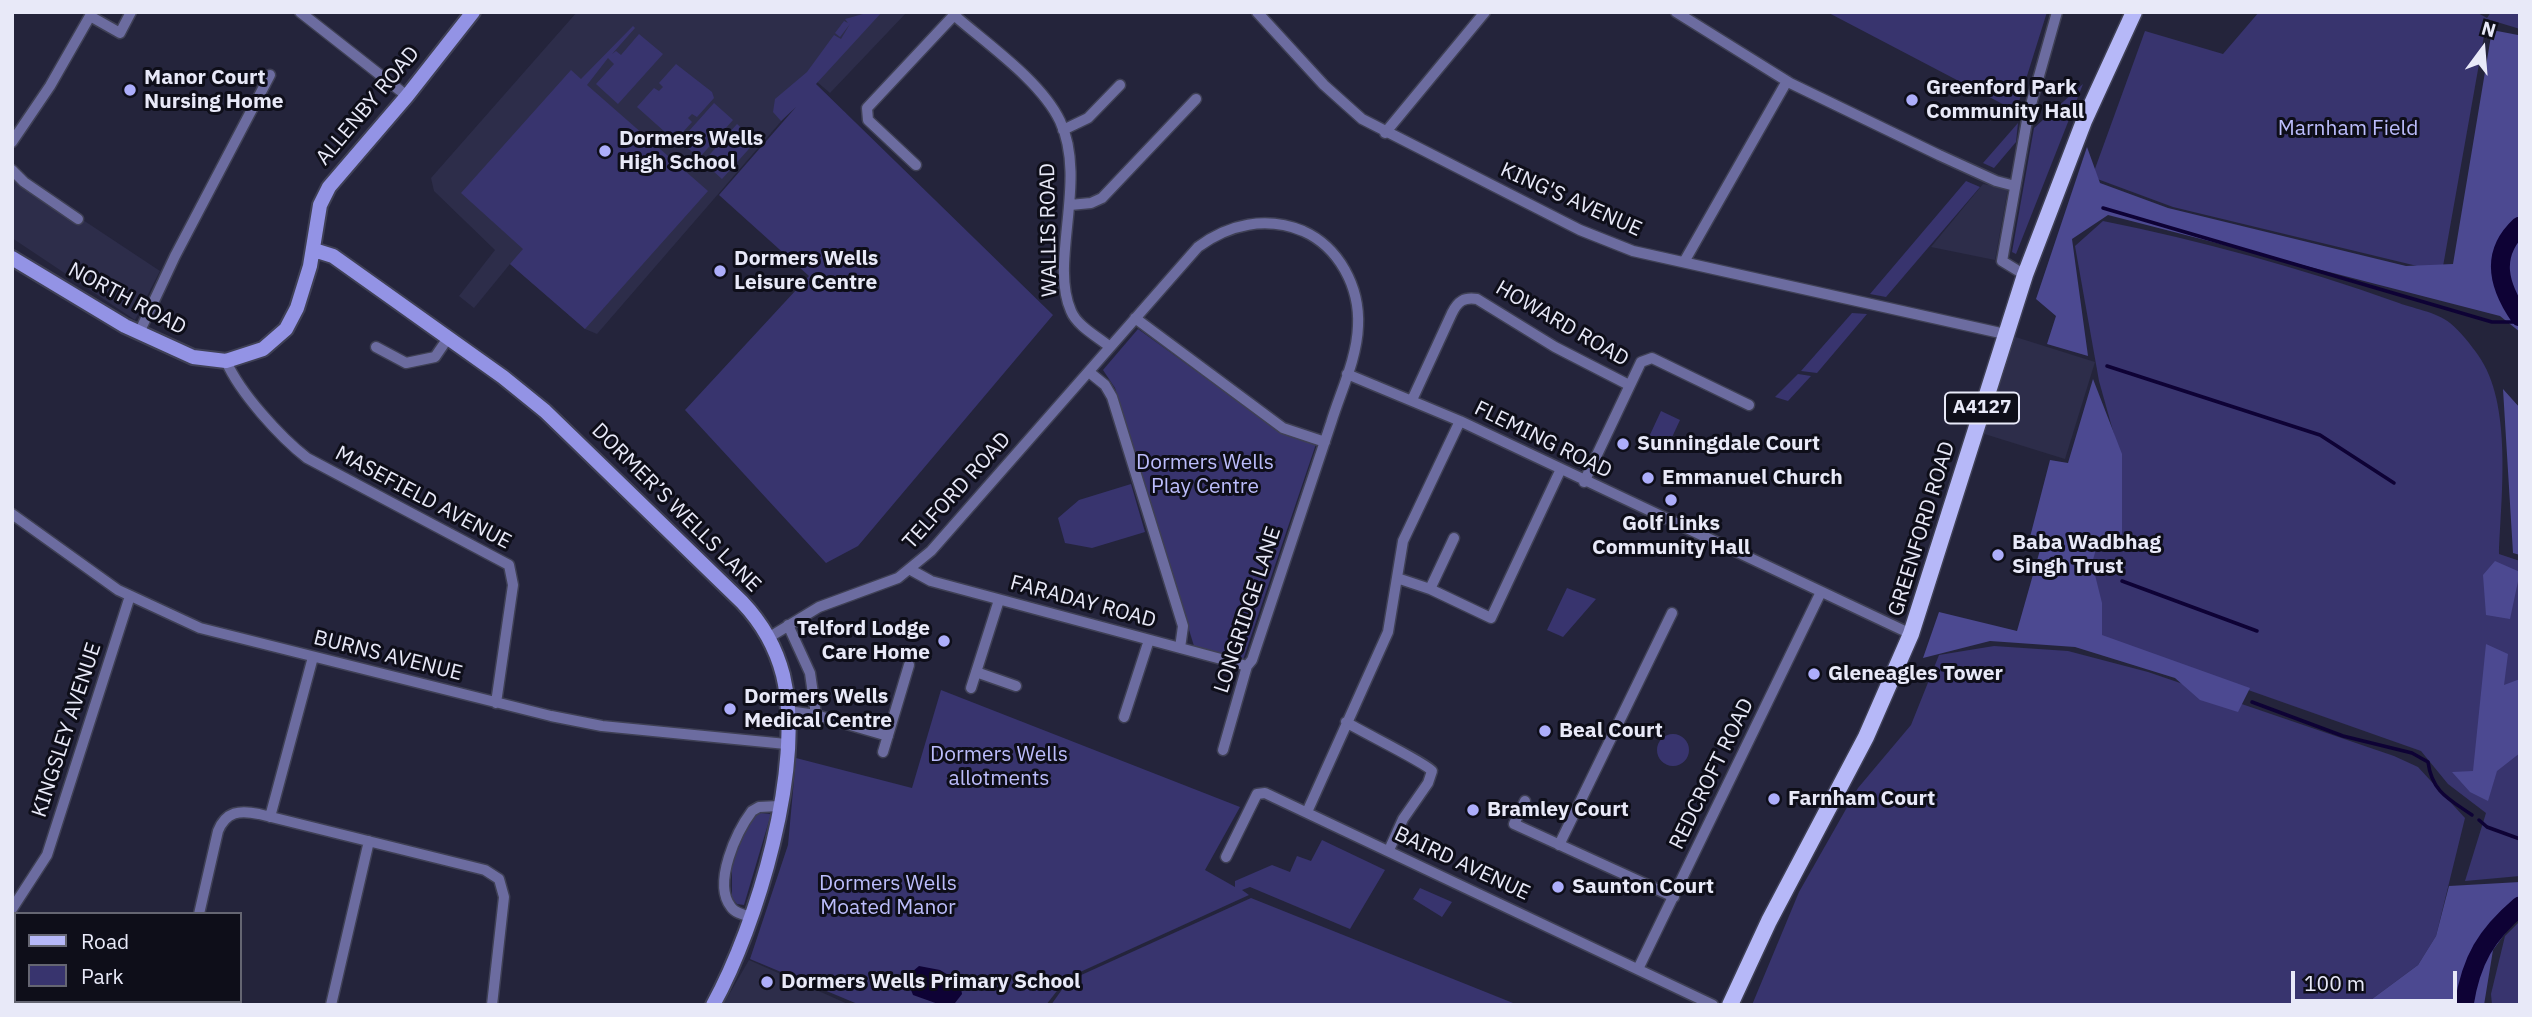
<!DOCTYPE html>
<meta charset="utf-8">
<style>
body{margin:0}
#map{position:relative;width:2532px;height:1017px;overflow:hidden;background:#24243b;font-family:"IBM Plex Sans",sans-serif}
canvas{display:block}
.frame{position:absolute;inset:0;border:14px solid #e8e9f8;pointer-events:none}
.legend{position:absolute;left:14px;top:912px;width:228px;height:91px;box-sizing:border-box;background:#0e0e19;border:2px solid #656672;margin:0;padding:9px 12px;list-style:none;font-size:21px;color:#e8e9f8}
.legend li{display:flex;align-items:center;gap:14px;height:35px}
.legend b{width:35px;border:2px solid #656672}
.north{position:absolute;left:2448px;top:14px;width:70px;height:70px;-webkit-text-stroke:5px #0e0e19;paint-order:stroke;rotate:16deg;font-size:19px;font-weight:700;line-height:28px;text-align:center;color:#e8e9f8}
.north::after{content:'';display:block;margin:auto;width:24px;height:32px;background:#e8e9f8;clip-path:polygon(50% 0,100% 100%,50% 72%,0 100%)}
.scale{position:absolute;left:2291px;top:971px;width:166px;height:32px;box-sizing:border-box;border:4px solid #e8e9f8;border-top:0;padding-left:9px;font-size:21px;line-height:24px;white-space:nowrap;color:#e8e9f8;-webkit-text-stroke:5px #0e0e19;paint-order:stroke}
</style>
<div id="map">
<canvas width="2532" height="1017"></canvas>
<div class="frame"></div>
<ul class="legend">
<li><b style="height:9px;background:#b6b8f8"></b>Road</li>
<li><b style="height:19px;background:#38346e"></b>Park</li>
</ul>
<div class="north">N</div>
<div class="scale">100 m</div>
</div>
<script>
const g = document.querySelector('canvas').getContext('2d');
g.lineJoin = 'round';
function fill(path, color) {
  g.fillStyle = color;
  g.fill(path, 'evenodd');
}
function stroke(path, color, width, dash) {
  g.strokeStyle = color;
  g.lineWidth = width;
  g.lineCap = dash ? 'butt' : 'round';
  g.setLineDash(dash || []);
  g.stroke(path);
}
function write(font, color, halo, rows, align = 'center') {
  g.font = font + ' "IBM Plex Sans",sans-serif';
  g.lineWidth = 6;
  g.setLineDash([]);
  g.textBaseline = 'middle';
  g.strokeStyle = halo;
  g.fillStyle = color;
  for (const [text, x, y, turn = 0] of rows) {
    g.save();
    g.translate(x, y);
    g.rotate((+turn || 0) * Math.PI / 180);
    g.textAlign = isNaN(turn) ? turn : align;
    if (halo) g.strokeText(text, 0, 0);
    g.fillText(text, 0, 0);
    g.restore();
  }
}
fill(new Path2D(`
 M577 12H907L830 93 816 81 597 334 585 329 510 264 474 308 459 296 495 250 434 191 431 178Z
 M12 173 160 271 135 320 12 238Z
 M1983 184 2008 188 1995 260 1931 247Z
 M2006 334 2095 362 2065 459 1975 431Z
 M749 960 850 1005H723Z`), '#2d2d4a');
fill(new Path2D(`
 M870 12H882L816 84 1053 315 858 546 826 563 685 410 809 276 719 195 796 107 781 121 773 112 775 99 807 72 834 35 841 39 850 24 840 37 835 33 844 21 848 23 845 19Z
 M1827 12H2047L2016 111Z
 M2259 12H2476L2487 18 2491 12H2520V29L2487 19 2442 272 2173 207 2092 177 2145 31 2223 54Z
 M633 26 635 28 612 54 616 51 621 55 639 34 663 54 618 104 596 84 614 64 608 58 587 85 708 191 585 329 510 264 523 249 461 193 571 70 581 79Z
 M676 64 712 92 714 98 697 117 692 114 688 118 692 122 675 141 637 107 654 88 659 91 663 87 659 83Z
 M2083 84 2016 254 2012 252 2034 128Z
 M714 103 733 120 699 158 680 141Z
 M2018 123 2016 142 1994 168 1983 163Z
 M737 124 756 141 722 179 703 162Z
 M1966 181 1980 187 1886 297 1870 294Z
 M2103 221C2202 241 2301 268 2396 302 2411 308 2437 312 2450 323 2460 331 2471 345 2478 355 2513 404 2501 496 2499 554L2520 561V876L2465 881 2486 813 2448 784 2421 751 2098 637 2089 561 2120 456 2099 381 2075 246Z
 M1852 313 1867 314 1817 373 1801 371Z
 M1138 329 1278 430 1316 444 1243 660 1194 646 1115 388 1103 370Z
 M1798 374 1811 376 1788 401 1775 397Z
 M1661 411 1680 420 1667 448 1648 439Z
 M1131 484 1145 532 1092 548 1065 543 1058 518 1079 500Z
 M1567 588 1596 599 1563 637 1547 630Z
 M1994 646 2068 651 2148 672 2394 756 2418 767 2465 818 2436 936 2418 965 2364 1005H1752L1799 892 1858 788 1911 725 1939 655Z
 M941 690 1240 807 1205 870 1235 887V881L1272 865 1290 872 1297 856 1311 861 1322 840 1385 870 1350 929 1250 887 1242 890 1249 895 1067 978 1046 1005H860L750 959 788 845 796 758 912 788Z
 M1657 750a16 16 0 1 1 32 0a16 16 0 1 1-32 0Z
 M761 813 771 814 744 905 737 904 732 898V863L752 816Z
 M1420 888 1452 902 1442 917 1413 899Z
 M1251 898 1518 1005H1051L1068 981Z
 M2520 921V1005H2492L2491 994 2505 936Z`), '#38346e');
fill(new Path2D(`
 M2492 30 2518 35 2520 48V332L2500 316 2108 215 2072 239 2088 356 2047 344 2056 316 2036 299 2087 147 2100 183 2168 208 2406 266 2453 264Z
 M2093 379 2122 454V534L2099 539 2092 563 2102 603V635L2250 688 2238 712 2200 700 2175 678 2075 647 1990 641 1923 658 1939 612 2017 631 2042 543 2030 537 2050 460 2068 463Z
 M2503 389 2520 408V555L2513 553Z
 M2495 561 2520 572 2510 619 2486 615 2483 575Z
 M2486 644 2508 654 2504 685 2520 679V753L2497 771 2488 801 2470 792 2452 772 2473 771Z
 M2520 882V913L2493 950 2484 1005H2364L2418 965 2436 936 2449 886Z`), '#4c4991');
fill(new Path2D(`
 M919 966 940 970 960 982 962 994 955 1003 941 1005 913 995 906 977Z`), '#0e0235');
stroke(new Path2D(`
 M2103 208 2492 322H2520
 M2107 366 2320 435 2394 483
 M2122 581 2257 631
 M2252 702 2343 736 2412 753 2428 762C2432 792 2449 799 2472 815
 M2479 820 2487 827 2520 839`), '#0e0235', 3.5);
stroke(new Path2D(`
 M2520 226C2489 255 2499 287 2520 317
 M2464 1005C2471 960 2486 935 2520 906`), '#0e0235', 19);
const street = new Path2D(`
 M300 12 407 96
 M1257 12 1324 85 1362 119 1580 230 1633 251 2005 334
 M1676 12 1790 83 1939 155 1996 181 2015 186
 M954 15C987 44 1041 81 1060 121 1088 180 1049 262 1071 311 1077 326 1098 337 1110 347
 M1063 130 1088 118 1120 85
 M1385 133 1485 12
 M12 142 50 86 90 16 120 33 131 12
 M916 165 868 120 867 108 957 12
 M12 170 24 182 78 219
 M1070 205 1091 203 1102 198 1196 99
 M1684 262 1787 81
 M2025 275 2002 261 2028 115 2057 12
 M1135 318 1283 428 1325 442
 M139 333 175 256 270 75
 M376 347 406 363 435 357 448 338
 M226 361C240 393 280 437 307 458L509 565 513 585 496 703
 M1089 372 1105 385 1112 397 1183 626 1180 648
 M1347 374 1460 421 1911 634
 M1412 400 1452 313C1458 301 1464 297 1477 299L1555 347 1629 385
 M1584 482 1641 362 1652 358 1749 405
 M12 514 118 590 200 628 551 716 602 726 786 744
 M911 570 931 581 1247 666
 M1397 578 1430 589 1491 618 1560 471
 M1430 589 1454 538
 M788 625 810 673 816 715 888 736
 M768 638 819 607 898 578 931 551 1198 247C1229 224 1266 216 1303 231 1339 247 1360 287 1358 326 1357 359 1340 393 1331 423 1305 502 1278 581 1252 660L1247 666 1223 750
 M976 672 1016 686
 M971 688 999 600
 M788 711 816 715
 M1124 717 1149 640
 M1346 722C1362 732 1426 763 1432 771L1428 783 1403 819 1389 850
 M883 752 909 665
 M1525 801 1514 824 1674 897
 M1307 812 1388 632 1403 541 1460 421
 M270 817 313 657
 M1559 845 1672 613
 M1226 857 1257 794 1265 793 1713 1005
 M12 909 47 855 130 596
 M199 914 218 831C226 811 240 810 259 814L485 870 499 879 504 897 492 1005
 M751 917C744 915 735 913 731 907 712 883 737 831 752 811L759 807 779 806
 M1638 969 1820 594
 M178 1005 179 1001
 M331 1005 369 841`);
const secondary = new Path2D(`
 M314 250 333 256 503 377 545 411 742 602C761 622 776 648 783 675 805 766 757 925 713 1005
 M12 258 125 326 193 357 226 361 263 349 286 329 297 308 310 266 320 205 329 187 407 96 473 12`);
const primary = new Path2D(`
 M1730 1005 1769 921 1866 737 1911 634 2025 275 2084 121 2134 12`);
stroke(street, '#3f4055', 13);
stroke(secondary, '#3f4055', 18);
stroke(primary, '#3f4055', 19);
stroke(street, '#6c6ca0', 10);
stroke(secondary, '#9393e5', 14);
stroke(primary, '#b6b8f8', 16);
for (const [x, y, r, color] of [
 [130,90,7,"#adaefb"],
 [1912,100,7,"#adaefb"],
 [605,151,7,"#adaefb"],
 [720,271,7,"#adaefb"],
 [1623,444,7,"#adaefb"],
 [1648,478,7,"#adaefb"],
 [1671,500,7,"#adaefb"],
 [1998,555,7,"#adaefb"],
 [944,641,7,"#adaefb"],
 [1814,674,7,"#adaefb"],
 [730,709,7,"#adaefb"],
 [1545,731,7,"#adaefb"],
 [1774,799,7,"#adaefb"],
 [1473,810,7,"#adaefb"],
 [1558,887,7,"#adaefb"],
 [767,982,7,"#adaefb"]
]) {
  const dot = new Path2D();
  dot.arc(x, y, r, 0, 2 * Math.PI);
  g.fillStyle = color;
  g.fill(dot);
  stroke(dot, '#0e0e19', 2.5);
}
for (const [x, y, w] of [
 [1982,408,74]
]) {
  const box = new Path2D();
  box.roundRect(x - w / 2, y - 15.5, w, 31, 5);
  g.fillStyle = '#0e0e19';
  g.fill(box);
  stroke(box, '#e8e9f8', 2);
}
write('bold 19px', '#e8e9f8', null, [
 ["A4127",1982,408]
]);
write('bold 21px', '#e8e9f8', '#0e0e19', [
 ["Manor Court",144,78],
 ["Nursing Home",144,102],
 ["Greenford Park",1926,88],
 ["Community Hall",1926,112],
 ["Dormers Wells",619,139],
 ["High School",619,163],
 ["Dormers Wells",734,259],
 ["Leisure Centre",734,283],
 ["Sunningdale Court",1637,444],
 ["Emmanuel Church",1662,478],
 ["Golf Links",1671,524,"center"],
 ["Community Hall",1671,548,"center"],
 ["Baba Wadbhag",2012,543],
 ["Singh Trust",2012,567],
 ["Telford Lodge",930,629,"right"],
 ["Care Home",930,653,"right"],
 ["Gleneagles Tower",1828,674],
 ["Dormers Wells",744,697],
 ["Medical Centre",744,721],
 ["Beal Court",1559,731],
 ["Farnham Court",1788,799],
 ["Bramley Court",1487,810],
 ["Saunton Court",1572,887],
 ["Dormers Wells Primary School",781,982]
], 'left');
write('21px', '#e8e9f8', '#0e0e19', [
 ["ALLENBY ROAD",368,106,-50],
 ["KING'S AVENUE",1571,200,24],
 ["WALLIS ROAD",1049,230,-91],
 ["NORTH ROAD",127,299,28],
 ["HOWARD ROAD",1562,324,30],
 ["FLEMING ROAD",1543,440,26],
 ["TELFORD ROAD",957,491,-48],
 ["MASEFIELD AVENUE",423,498,28],
 ["DORMER’S WELLS LANE",676,508,45],
 ["GREENFORD ROAD",1922,529,-73],
 ["FARADAY ROAD",1083,602,15],
 ["LONGRIDGE LANE",1248,610,-72],
 ["BURNS AVENUE",388,656,14],
 ["KINGSLEY AVENUE",67,730,-72],
 ["REDCROFT ROAD",1712,774,-64],
 ["BAIRD AVENUE",1462,864,25]
]);
write('21px', '#bcbdfc', '#0e0e19', [
 ["Marnham Field",2348,129],
 ["Dormers Wells",1205,463],
 ["Play Centre",1205,487],
 ["Dormers Wells",999,755],
 ["allotments",999,779],
 ["Dormers Wells",888,884],
 ["Moated Manor",888,908]
]);
</script>
